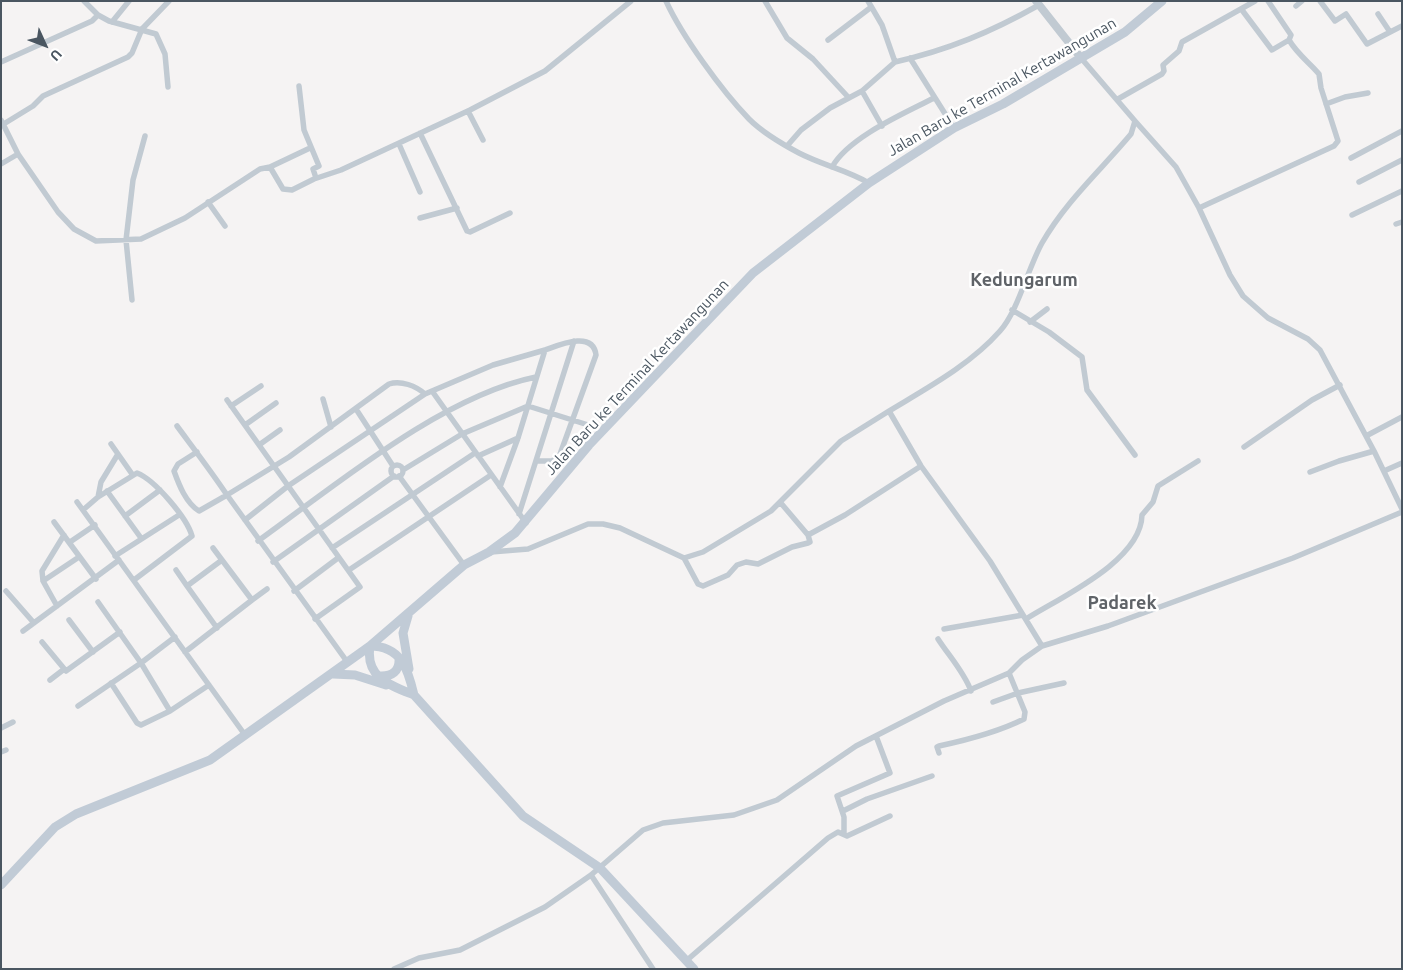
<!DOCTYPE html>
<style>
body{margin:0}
#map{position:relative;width:1403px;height:970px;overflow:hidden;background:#f5f3f3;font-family:Ubuntu,sans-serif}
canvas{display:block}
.frame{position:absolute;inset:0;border:2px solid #4a5661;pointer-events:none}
.north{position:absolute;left:20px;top:20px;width:50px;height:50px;-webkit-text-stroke:4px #fff;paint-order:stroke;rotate:133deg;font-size:14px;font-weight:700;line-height:20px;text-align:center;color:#4a5661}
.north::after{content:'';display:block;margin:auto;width:18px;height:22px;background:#4a5661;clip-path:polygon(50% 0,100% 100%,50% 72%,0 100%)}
</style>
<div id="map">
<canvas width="1403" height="970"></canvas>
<div class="frame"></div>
<div class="north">U</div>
</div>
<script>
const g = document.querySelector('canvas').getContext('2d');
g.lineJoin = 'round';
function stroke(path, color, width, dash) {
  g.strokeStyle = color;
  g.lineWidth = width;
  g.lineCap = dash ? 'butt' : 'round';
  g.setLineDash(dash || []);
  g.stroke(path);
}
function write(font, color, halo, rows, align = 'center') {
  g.font = font + ' Ubuntu,sans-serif';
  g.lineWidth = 5;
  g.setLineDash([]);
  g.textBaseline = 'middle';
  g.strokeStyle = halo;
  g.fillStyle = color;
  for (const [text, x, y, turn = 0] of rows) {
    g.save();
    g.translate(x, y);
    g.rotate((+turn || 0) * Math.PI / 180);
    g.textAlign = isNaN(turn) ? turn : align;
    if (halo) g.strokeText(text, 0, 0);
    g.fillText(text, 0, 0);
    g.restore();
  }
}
stroke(new Path2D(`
 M666 1C682 36 722 91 749 119 763 133 782 144 799 153 822 165 847 170 869 183
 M765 1 787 38 813 59 849 98
 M1320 1 1335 21 1346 14 1367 44 1402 26
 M1296 6 1302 1
 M1242 10 1272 50 1289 40
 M1378 14 1390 32
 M98 15 109 21 156 34 165 54 168 87
 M112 22 129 1
 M828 40 870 8
 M910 58 954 128
 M1081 58 1135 121 1131 134C1101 170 1066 201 1042 243 1028 268 1018 311 1000 331 970 365 927 388 889 411L921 466 990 561 1042 646 1108 626 1293 558 1402 512
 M1 62 92 21 98 15 84 1
 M895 62C948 50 991 32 1039 5
 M299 86 304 130 319 166 313 169 316 178
 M862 91 882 126
 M1118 99 1162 74 1164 71 1163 65 1179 51 1182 42 1255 1
 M1326 104 1345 97 1368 93
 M468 111 483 140
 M1 120 18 154 58 212 74 229 96 241 141 239 185 218 260 169 270 167 283 189 292 190 314 179 341 170 470 110 545 71 631 1
 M1135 121 1176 167 1199 208 1230 275 1243 296 1268 318 1308 339 1320 350 1374 451 1402 509
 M2 125 33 106 43 96 128 57 132 53 142 29 169 1
 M420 133 467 231 470 232 510 213
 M399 144 420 192
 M787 146 801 130 830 108 862 91 895 62 882 25 868 1
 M1351 158 1402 131
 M1 164 18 154
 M270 167 310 148
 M832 167C849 137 903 114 934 98
 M1359 182 1402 160
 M208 202 225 226
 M1199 208 1334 146 1338 141 1321 88 1319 74C1309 62 1298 55 1289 40L1291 35 1268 1
 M1352 215 1402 191
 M420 218 457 208
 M1396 224 1402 222
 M132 300 126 240 133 180 145 136
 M1012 310 1049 332 1082 357 1087 390 1135 455
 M1030 322 1047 309
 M432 391 493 365 545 350 518 438 500 487
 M323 399 331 427
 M227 400 360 587 315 619
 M231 406 261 386
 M356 409 393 466
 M245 425 276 403
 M177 426C194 449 211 471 227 495L199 511C186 503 179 485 174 471L178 464 197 452
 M1366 436 1402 417
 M111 444 132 474
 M259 445 280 430
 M1244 447 1312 400 1340 385
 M478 456 518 438
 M536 461H552L559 457 596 355C593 330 559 345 545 350
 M391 471a6 6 0 1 1 12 0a6 6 0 1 1-12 0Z
 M403 470 462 434 528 406 604 430
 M1384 471 1402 463
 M1310 472 1339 461 1374 451
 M399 476 464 565
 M107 491 141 538
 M98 497 101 482 118 454
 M77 502 245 735
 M780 502 808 535 845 515 921 466
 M83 510 98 497 137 473C155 480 187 518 192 536L134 580
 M519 514 574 341
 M125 516 160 490
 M245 520 288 486 425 394
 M54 522 96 579
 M258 541C336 485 442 396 536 377
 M70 542 95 525
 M332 548 475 453
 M491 552 528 549 588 524H603L620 528 684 558 703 552 771 511 841 441 889 411
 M115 556 179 515
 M684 558 698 584 703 586 728 575 737 565 746 562 758 564 792 547 808 543 810 542 808 535
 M273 562 394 476
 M176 570 187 586
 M349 570 491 475
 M43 581 79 557
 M6 591 34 623
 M294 591 338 558
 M252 600 267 589
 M98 602 141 663 175 637
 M57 606 43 581 42 571 64 535
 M1026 619C1061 597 1141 561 1142 515L1153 502 1158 486 1198 461
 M69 620 93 652
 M217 628 187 586 222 560
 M944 629 1023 615
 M23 631 119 560
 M938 639C949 656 964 672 971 691
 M42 642 66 671 120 632
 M185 652 252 600 213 548
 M348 663 227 495 289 457 389 384C401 380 416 386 425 394L432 391 526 523
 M50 680 63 670
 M111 683 137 723 141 725 170 711
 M993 702 1018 693 1064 683
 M78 706 141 663 170 711 209 685
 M1 728 13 722
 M1 752 6 750
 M939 753 937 747 939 746C967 740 998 732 1024 719L1025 712 1009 673
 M843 811 867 799 932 776
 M844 834V817L837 796 890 773 876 736
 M591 875 653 969
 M686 961 828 838 838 832 847 836 890 816
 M394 969 419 958 460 950 545 907 591 875 643 830 663 823 734 815 777 800 856 746 944 701 1009 673 1022 660 1042 646`), '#c1cad2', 5.5);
stroke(new Path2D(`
 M1036 1 1081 58`), '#c1cad2', 8);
stroke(new Path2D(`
 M408 616 403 633 409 669
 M333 674 355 675 386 685
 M379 676C392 677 400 671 399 658
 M414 695C408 669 401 646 370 646 365 677 389 685 414 695L523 816 600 868 694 969
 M1 885 55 827 76 814 210 760 370 646 464 565 489 552 515 533 589 445 753 273 869 183 954 128 1003 104 1125 32 1162 1`), '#c1cbd6', 9);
write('15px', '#4a5661', '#fff', [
 ["Jalan Baru ke Terminal Kertawangunan",1002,87,-30],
 ["Jalan Baru ke Terminal Kertawangunan",637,377,-47]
]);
write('bold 18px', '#5f6368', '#fff', [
 ["Kedungarum",1024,280],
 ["Padarek",1122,603]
]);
</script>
